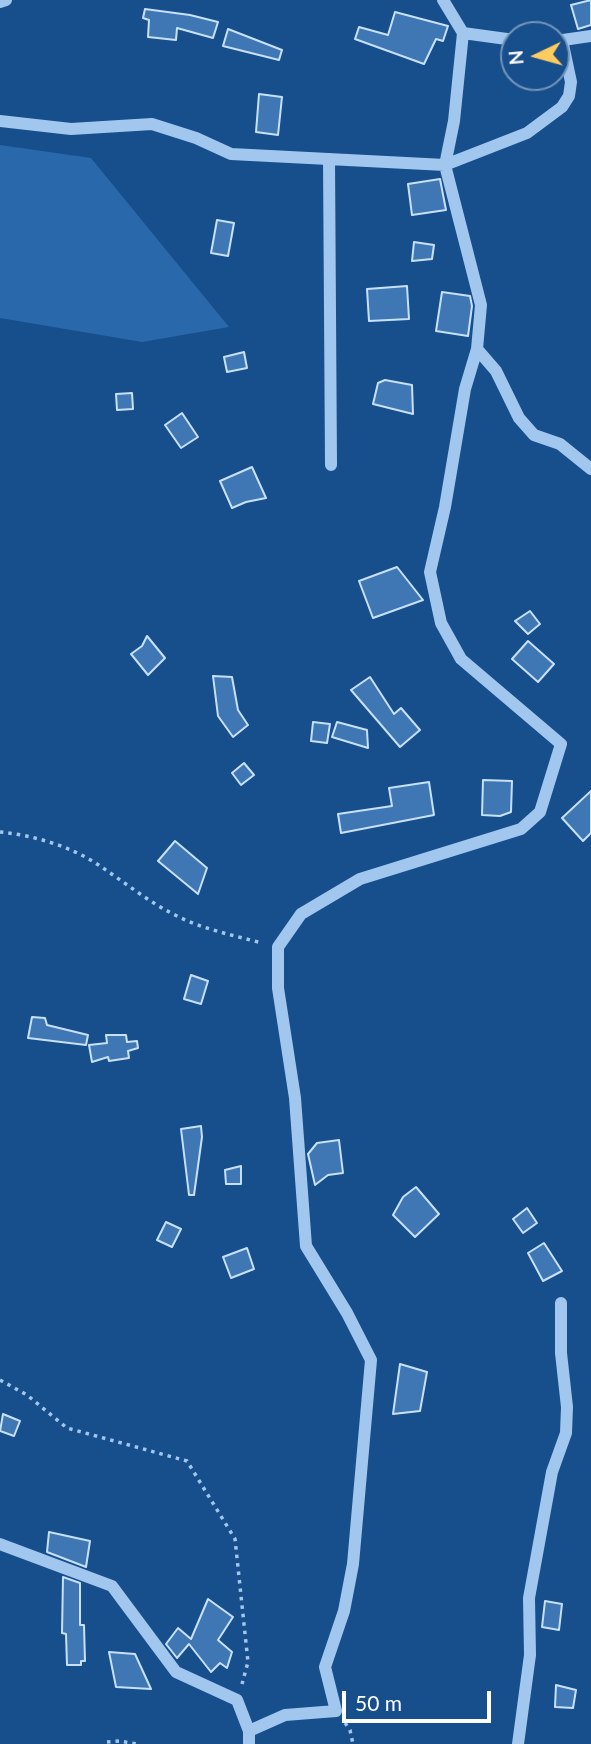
<!DOCTYPE html>
<style>
body{margin:0}
#map{position:relative;width:591px;height:1744px;overflow:hidden;background:#174e8c;font-family:Lato,sans-serif}
canvas{display:block}
.north{position:absolute;left:500px;top:21px;width:70px;height:70px;box-sizing:border-box;background:#174e8c;border:2px solid #7495ba;border-radius:50%;rotate:265deg;font-size:19px;font-weight:700;line-height:28px;text-align:center;color:#fff}
.north::after{content:'';display:block;margin:auto;width:24px;height:32px;background:#ffcb5e;clip-path:polygon(50% 0,100% 100%,50% 72%,0 100%)}
.scale{position:absolute;left:342px;top:1691px;width:149px;height:32px;box-sizing:border-box;border:4px solid #fff;border-top:0;padding-left:9px;font-size:21px;line-height:24px;white-space:nowrap;color:#fff;-webkit-text-stroke:5px #174e8c;paint-order:stroke}
</style>
<div id="map">
<canvas width="591" height="1744"></canvas>
<div class="north">N</div>
<div class="scale">50 m</div>
</div>
<script>
const g = document.querySelector('canvas').getContext('2d');
g.lineJoin = 'round';
function fill(path, color) {
  g.fillStyle = color;
  g.fill(path, 'evenodd');
}
function stroke(path, color, width, dash) {
  g.strokeStyle = color;
  g.lineWidth = width;
  g.lineCap = dash ? 'butt' : 'round';
  g.setLineDash(dash || []);
  g.stroke(path);
}
fill(new Path2D(`
 M0 145 91 158 229 327 142 342 0 318Z`), '#2968aa');
const building = new Path2D(`
 M591 0V25L578 29 571 5Z
 M145 9 190 15 218 22 213 38 177 28 176 40 148 37 149 20 143 18Z
 M395 12 448 26 443 41 436 39 424 64 355 39 359 27 388 35Z
 M228 29 282 50 279 60 223 46Z
 M259 94 282 97 278 135 256 132Z
 M440 179 446 210 412 215 408 184Z
 M217 220 234 223 228 256 211 253Z
 M414 242 434 245 432 259 412 261Z
 M407 286 409 319 369 321 367 289Z
 M442 292 470 296 472 306 468 336 436 331Z
 M244 352 247 368 227 372 224 357Z
 M385 380 412 385 413 414 373 404 378 383Z
 M132 393 133 409 117 410 116 394Z
 M182 413 198 437 181 448 165 425Z
 M252 467 266 498 246 502 232 508 220 481Z
 M397 567 423 600 373 618 359 581Z
 M530 611 540 624 528 634 515 621Z
 M147 636 165 658 148 675 131 654 142 646Z
 M528 641 554 664 538 682 512 659Z
 M213 676 232 677 238 710 248 725 233 737 218 716Z
 M370 677 394 714 401 708 420 730 400 747 351 690Z
 M313 722 330 724 327 743 311 741Z
 M337 722 367 730 368 748 332 737Z
 M244 763 254 775 241 785 232 773Z
 M483 780 512 781 511 812 500 816 482 815Z
 M429 782 434 815 341 833 338 814 392 806 389 788Z
 M591 791V833L583 841 562 818Z
 M175 841 207 868 198 894 158 861Z
 M191 975 208 981 201 1004 184 999Z
 M32 1017 45 1018 47 1025 88 1035 86 1045 28 1038Z
 M106 1035H126L127 1042 137 1041 138 1048 128 1051 129 1058 109 1061 108 1057 92 1062 89 1045 107 1043Z
 M201 1126 202 1137 194 1195H189L181 1129Z
 M339 1140 343 1173 328 1175 315 1185 308 1154 317 1143Z
 M241 1166V1184H226L225 1170Z
 M416 1187 439 1214 415 1237 393 1215 403 1197Z
 M527 1208 537 1223 523 1233 513 1219Z
 M166 1222 181 1229 172 1247 157 1240Z
 M544 1243 562 1271 543 1281 528 1253Z
 M247 1248 254 1269 231 1278 223 1257Z
 M400 1364 427 1372 420 1411 393 1414Z
 M3 1414 20 1421 14 1436 0 1431Z
 M49 1532 90 1541 86 1567 47 1552Z
 M63 1577 80 1583V1625H84L85 1661H81V1665H67L66 1634 62 1633Z
 M208 1599 233 1617 218 1640 232 1652 227 1668 220 1663 211 1672 189 1644 177 1658 166 1644 178 1628 191 1639Z
 M545 1601 562 1604 559 1630 542 1627Z
 M109 1652 135 1654 151 1689 116 1687Z
 M556 1685 576 1690 573 1708 555 1707Z`);
fill(building, '#3f77b4');
stroke(building, '#c7e0fb', 2);
stroke(new Path2D(`
 M0 832C32 835 70 846 97 864 123 881 147 901 175 915 202 929 232 935 262 943
 M0 1380 27 1395 67 1428 187 1461 235 1539 248 1662 242 1684
 M345 1723 350 1730 353 1744
 M107 1742 119 1741 137 1744`), '#a1c7ef', 3.5, [3.5, 5]);
stroke(new Path2D(`
 M0 2 6 0
 M463 33 514 40
 M556 41 591 36
 M0 121 71 129 152 124 196 138 231 154 445 165 527 133 562 107 569 96 571 82 562 40
 M329 159 331 465
 M477 349 496 371 519 418 534 435 560 444 591 469
 M0 1544 112 1586 176 1672 237 1700 249 1731
 M249 1744V1731L285 1715 336 1711 325 1667 344 1611 353 1564 371 1360 347 1313 306 1246 295 1098 278 988V947L301 914 360 879 521 829 540 812 561 744 461 659 441 623 430 572 445 507 465 389 477 349 481 305 445 165 454 121 463 33 443 0
 M518 1744 530 1655 529 1598 552 1472 566 1433 567 1407 561 1353V1303`), '#a1c7ef', 12);
</script>
